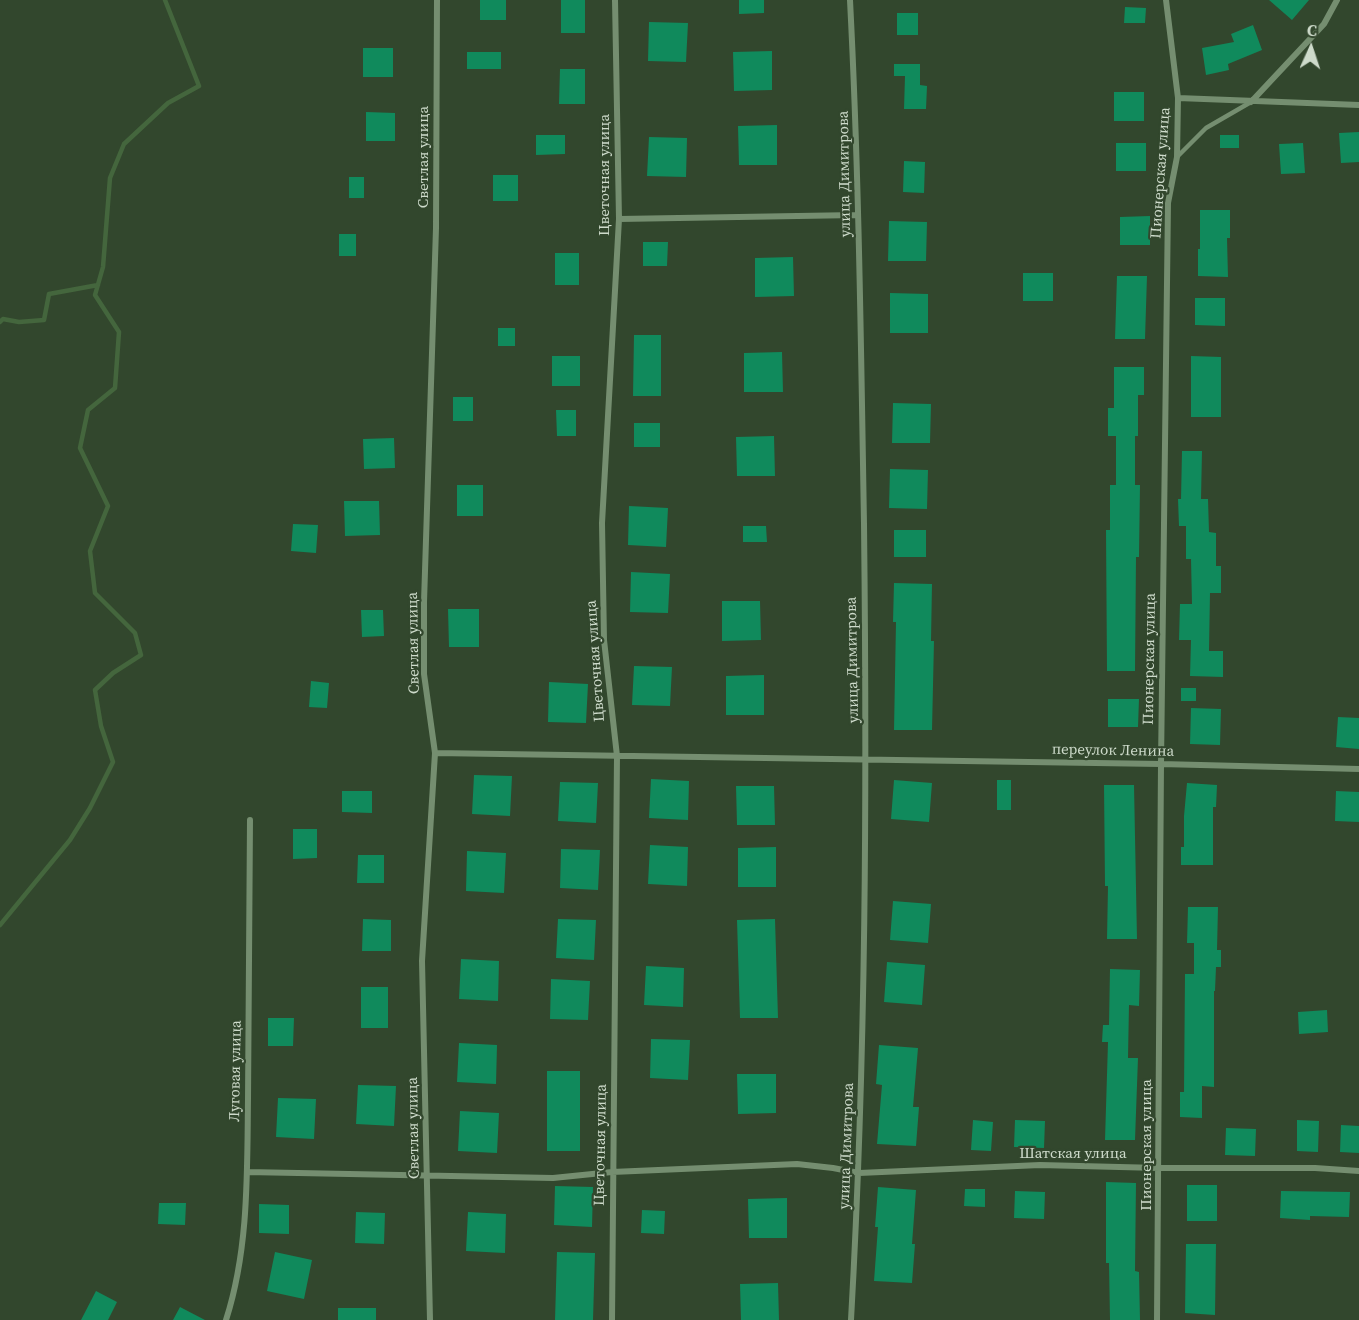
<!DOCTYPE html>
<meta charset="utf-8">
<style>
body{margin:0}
#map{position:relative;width:1359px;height:1320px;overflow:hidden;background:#32472d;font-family:"Source Serif 4",serif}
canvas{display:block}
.north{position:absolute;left:1281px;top:18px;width:60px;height:60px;-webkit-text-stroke:4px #32472d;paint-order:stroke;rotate:3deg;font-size:16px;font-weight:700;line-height:24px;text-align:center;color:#cedbcb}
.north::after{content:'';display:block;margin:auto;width:21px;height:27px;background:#cedbcb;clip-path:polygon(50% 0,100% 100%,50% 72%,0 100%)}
</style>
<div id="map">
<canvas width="1359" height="1320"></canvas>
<div class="north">С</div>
</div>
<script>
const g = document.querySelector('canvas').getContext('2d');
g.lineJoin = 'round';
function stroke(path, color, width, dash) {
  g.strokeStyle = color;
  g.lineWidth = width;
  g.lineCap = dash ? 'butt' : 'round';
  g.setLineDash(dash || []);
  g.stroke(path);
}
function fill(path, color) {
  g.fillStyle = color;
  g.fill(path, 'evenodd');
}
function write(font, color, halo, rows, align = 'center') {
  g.font = font + ' "Source Serif 4",serif';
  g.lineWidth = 4.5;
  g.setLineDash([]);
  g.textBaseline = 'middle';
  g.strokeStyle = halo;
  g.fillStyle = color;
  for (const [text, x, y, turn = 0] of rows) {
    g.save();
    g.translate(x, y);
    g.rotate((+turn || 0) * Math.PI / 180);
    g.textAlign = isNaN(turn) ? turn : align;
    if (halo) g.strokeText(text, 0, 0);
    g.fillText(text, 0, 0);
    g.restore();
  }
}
stroke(new Path2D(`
 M0 322 3 319 19 322 44 320 49 294 98 285
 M0 925 70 840 90 808 113 762 101 726 95 690 113 673 141 655 135 633 95 593 90 551 108 506 80 448 88 410 115 388 119 332 95 295 103 267 110 178 124 144 168 103 199 86 165 0`), '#44663d', 4.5);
fill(new Path2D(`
 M480 0H506V20H480Z
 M561 0H585V33H561Z
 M739 0H764V13L739 14Z
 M1269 0H1309L1292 20Z
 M1125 7 1146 8 1145 23H1124Z
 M897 13H918V35H897Z
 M649 22 688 23 686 62 648 61Z
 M1253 25 1262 50 1228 64 1229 70 1206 75 1202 48 1234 42 1231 34Z
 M363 48H393V77H363Z
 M772 51V90L734 91 733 52Z
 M467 52H501V69H467Z
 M894 64H920V85L927 86 926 109H904L905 76H894Z
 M560 69H585V104H559Z
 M1114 92H1144V121H1114Z
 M366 112 395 113V141H366Z
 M777 125V165H739L738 126Z
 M1359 132V162L1341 163 1339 133Z
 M536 135H565V154L536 155Z
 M1220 135H1239V148H1220Z
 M649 137 687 138 686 177 647 176Z
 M1116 143H1146V171H1116Z
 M1303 143 1305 173 1281 174 1279 144Z
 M904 161 925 162 924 193 903 192Z
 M493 175H518V201H493Z
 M349 177H364V198H349Z
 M1200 210H1230V238H1227L1228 277 1198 276V249H1200Z
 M1150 216V245H1120V217Z
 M889 221 927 222 926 261H888Z
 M339 234H356V256H339Z
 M643 242H668L667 266H643Z
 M555 253H579V285H555Z
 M793 257 794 296 755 297V258Z
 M1023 273H1053V301H1023Z
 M1117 276H1147L1145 339H1115Z
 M890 293 928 294V333H890Z
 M1195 298H1225V326L1195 325Z
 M498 328H515V346H498Z
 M634 335H661V396H633Z
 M782 352 783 392H744V353Z
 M552 356H580V386H552Z
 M1191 356 1221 357V417H1191Z
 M1114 367H1144V395H1138V436H1135V485H1140L1139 557H1136L1135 671H1107L1106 530H1110V485H1116V436H1108V408H1114Z
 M453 397H473V421H453Z
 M893 403 931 404 930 443H892Z
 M556 410H576V436H557Z
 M634 423H660V447H634Z
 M774 436 775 476H737L736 437Z
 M394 438 395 468 364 469 363 439Z
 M1182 451H1202L1201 499H1208L1209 532 1216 533V566H1221V593H1210L1209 651H1223V677L1190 676 1191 640H1179L1180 604H1192L1191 559H1186V526H1179L1178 499H1181Z
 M890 469 928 470 927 509 889 508Z
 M457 485H483V516H457Z
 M344 501H379L380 535 345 536Z
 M629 506 668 508 666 547 628 545Z
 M293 524 318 525 316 553 291 551Z
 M743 526H766L767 542H743Z
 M894 530H926V557H894Z
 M631 572 670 574 668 613 630 612Z
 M894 583 932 584 931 641H934L932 730H894L896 622H893Z
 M722 601H760L761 640 722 641Z
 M448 609H479V647H449Z
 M361 610H383L384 636 362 637Z
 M634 666 672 667 670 706 632 705Z
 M764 675V715H726V676Z
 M311 681 329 683 327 708 309 707Z
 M549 682 588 684 586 723 548 722Z
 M1181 688H1196V701H1181Z
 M1108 699H1139L1138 727H1108Z
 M1191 708 1221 709 1220 745 1190 744Z
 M1338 717 1359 718V749L1336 747Z
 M474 775 512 776 510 816 472 814Z
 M651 779 689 781 688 820 649 818Z
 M894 780 932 783 929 822 891 819Z
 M997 780H1011V810H997Z
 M560 782 598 783 596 823 558 821Z
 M1187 783 1217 785 1216 807H1213V865H1181V847H1184V816Z
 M1104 785H1134L1137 939H1107L1108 886H1105Z
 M736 786H774L775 825H737Z
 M342 791H372V813L342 812Z
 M1336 791 1359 792V822L1335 821Z
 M293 829H317V858L293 859Z
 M650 845 688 847 687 886 648 884Z
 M776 847V887H738V848Z
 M561 849 600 850 598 890 560 888Z
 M467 851 506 853 504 893 466 891Z
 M358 855H384V883H357Z
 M893 901 931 904 928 943 890 940Z
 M1188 907H1218L1217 950H1221V967H1216L1215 991H1214V1087L1202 1086V1118L1180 1117V1092H1184L1185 974H1194V943H1187Z
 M363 919 391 920V951H362Z
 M558 919 596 920 594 960 556 958Z
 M775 919 778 1018H740L737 920Z
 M461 959 499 961 498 1001 459 999Z
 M887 962 925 965 922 1005 884 1002Z
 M646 966 684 968 683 1007 644 1005Z
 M1110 969 1140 970 1139 1006 1129 1005 1128 1058H1138L1135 1140H1105L1108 1042H1102L1103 1025H1109Z
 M551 979 590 981 588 1020 550 1019Z
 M361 987H388V1028H361Z
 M1327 1010 1328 1032 1299 1034 1298 1012Z
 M268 1018H294L293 1046H268Z
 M651 1039 690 1040 688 1080 650 1078Z
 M459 1043 497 1045 496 1084 457 1082Z
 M879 1045 918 1048 913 1107H919L916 1146 877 1144 882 1085 876 1084Z
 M547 1071H580V1151H547Z
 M737 1074H776V1113L738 1114Z
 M358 1085 396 1086 394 1126 356 1124Z
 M278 1098 316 1099 314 1139 276 1137Z
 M460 1111 499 1113 497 1153 458 1151Z
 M973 1120 993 1122 991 1151 971 1150Z
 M1015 1120 1045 1121 1044 1148 1014 1147Z
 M1297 1120 1319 1121 1318 1152 1297 1151Z
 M1341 1125 1359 1126V1153L1340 1152Z
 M1226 1128 1256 1129 1255 1156 1225 1155Z
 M1106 1182 1136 1183 1135 1271 1139 1272 1140 1320H1110L1109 1263H1106Z
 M1187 1185H1217V1221H1187Z
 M555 1186 593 1187 592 1227 554 1225Z
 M878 1187 916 1190 912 1244H915L912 1283 874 1281 878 1227H875Z
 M965 1189H985V1207L964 1206Z
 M1015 1191 1045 1192 1044 1219 1014 1218Z
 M1281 1191 1350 1192 1349 1217 1310 1216V1220L1280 1218Z
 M787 1198V1238H749L748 1199Z
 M159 1203H186L185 1225 158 1224Z
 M259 1204 289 1205V1234L259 1233Z
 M642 1210 665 1211 664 1234 641 1233Z
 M356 1212 385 1213 384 1244 355 1243Z
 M468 1212 506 1214 505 1253 466 1251Z
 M1186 1244H1216L1215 1315 1185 1313Z
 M275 1252 312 1260 304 1299 267 1291Z
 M557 1252 595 1253 593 1320H555Z
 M778 1283 779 1320H741L740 1284Z
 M96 1291 117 1302 108 1320H81Z
 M180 1307 205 1320H173Z
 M338 1308H376V1320H338Z`), '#108a5c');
stroke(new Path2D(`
 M1177 157 1206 128 1251 102`), '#758e70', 4.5);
stroke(new Path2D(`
 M850 0C859 174 861 349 864 524 867 789 866 1055 851 1320
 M1178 98 1359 105
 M1251 102 1324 24 1337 0
 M619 219 857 215
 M435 753 1161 764 1359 769
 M247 1172 553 1178 612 1172 797 1164 833 1168 859 1173 1040 1165 1159 1168H1315L1359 1171
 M226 1320C249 1248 247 1173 248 1099 249 1006 250 913 250 820
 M430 1320 422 961 435 753 424 674V602L436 228 437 0
 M612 1320 617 756 604 640 602 523 619 219 615 0
 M1157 1320 1161 764 1168 203 1177 157 1178 98 1166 0`), '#758e70', 6);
write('15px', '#cedbcb', '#32472d', [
 ["Светлая улица",424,157,-90],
 ["Пионерская улица",1161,173,-86],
 ["улица Димитрова",845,174,-91],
 ["Цветочная улица",605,175,-90],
 ["Светлая улица",414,643,-91],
 ["Пионерская улица",1150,659,-89],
 ["улица Димитрова",853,660,-91],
 ["Цветочная улица",596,661,-94],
 ["переулок Ленина",1113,751,1],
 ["Луговая улица",236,1071,-89],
 ["Светлая улица",414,1128,-91],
 ["Цветочная улица",601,1145,-89],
 ["Пионерская улица",1147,1145,-90],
 ["улица Димитрова",847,1146,-88],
 ["Шатская улица",1073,1154]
]);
</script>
